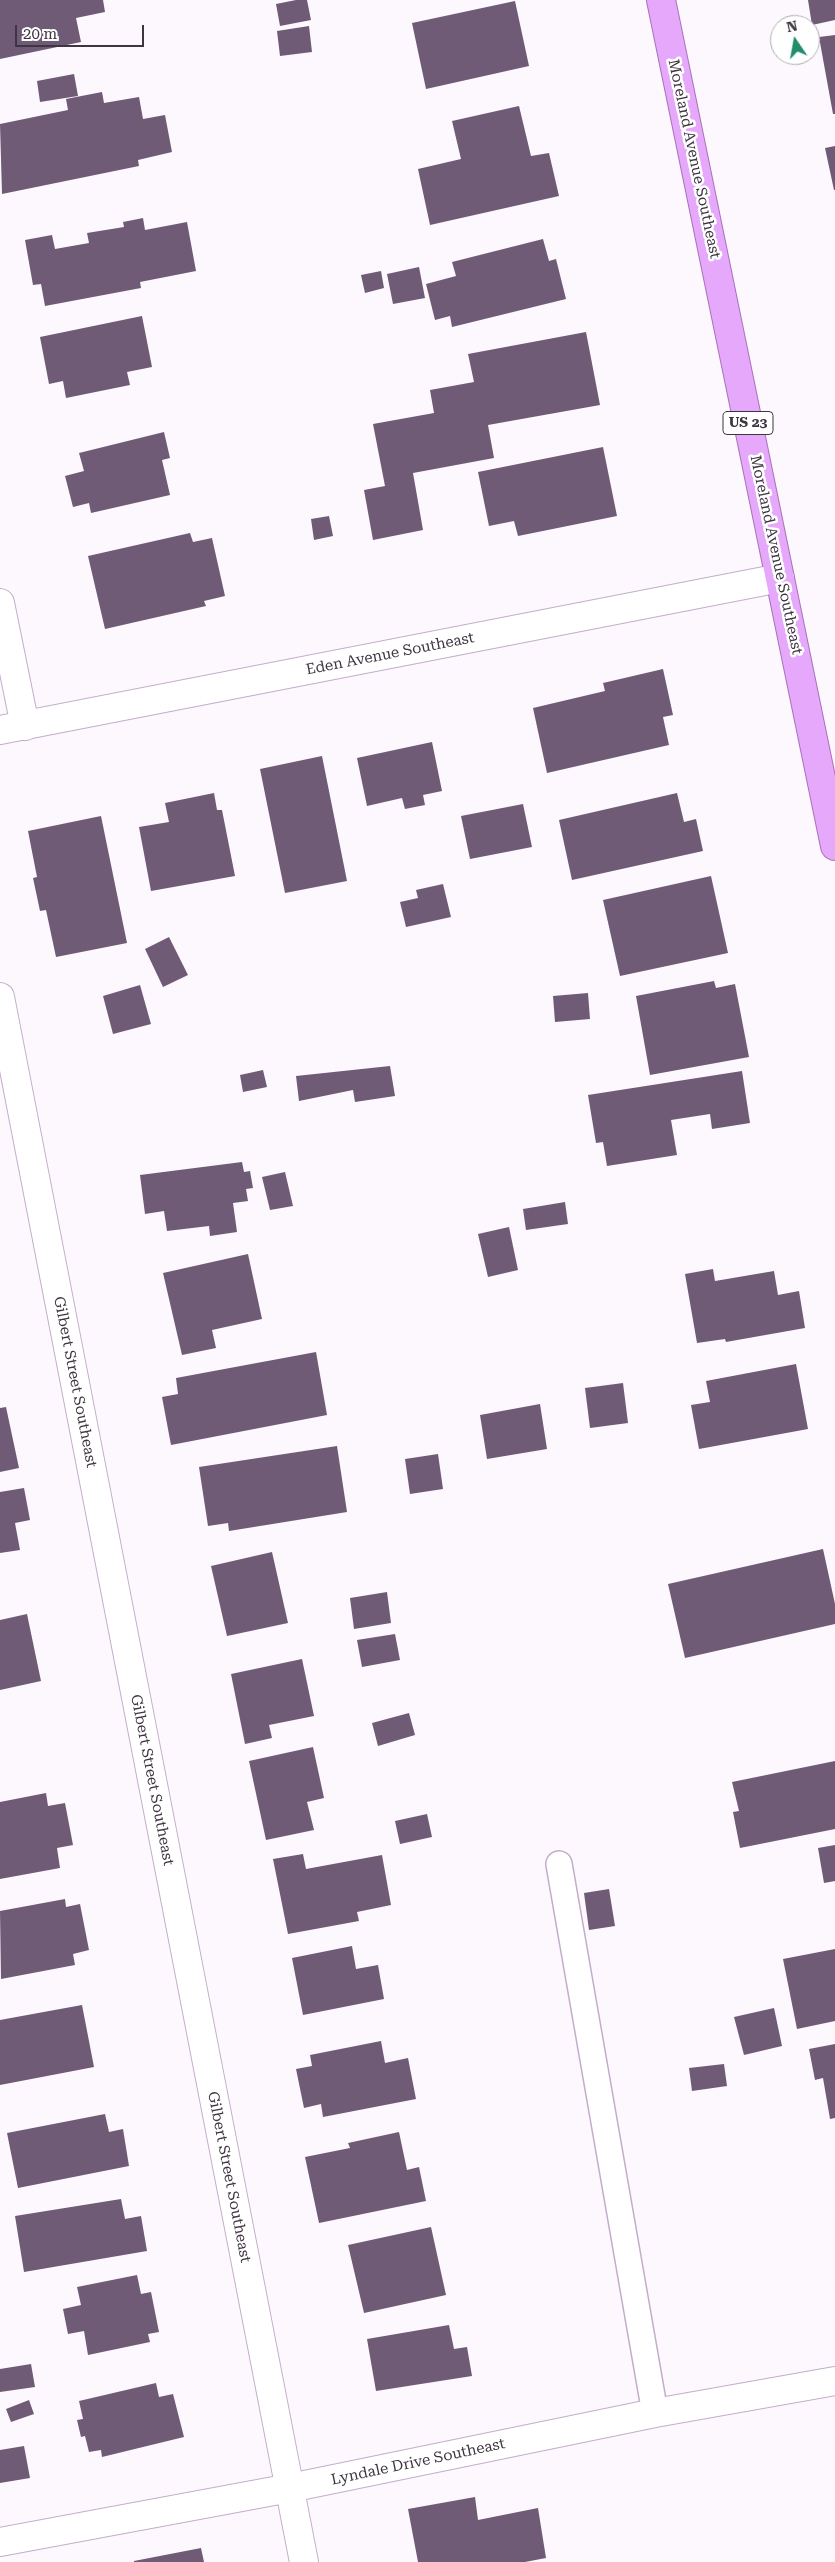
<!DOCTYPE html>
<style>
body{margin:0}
#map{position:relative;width:835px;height:2562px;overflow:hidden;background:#fcf8fe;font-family:"Roboto Serif",serif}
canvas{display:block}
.north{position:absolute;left:770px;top:15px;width:50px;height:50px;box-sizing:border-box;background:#fff;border:1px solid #b2aeb3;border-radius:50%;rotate:348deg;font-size:14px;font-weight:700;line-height:20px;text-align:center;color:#3e3540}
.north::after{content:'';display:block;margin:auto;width:18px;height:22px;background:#208d6d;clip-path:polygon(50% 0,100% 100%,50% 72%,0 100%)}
.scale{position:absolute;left:15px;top:25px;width:129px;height:22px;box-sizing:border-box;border:2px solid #3e3540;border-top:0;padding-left:6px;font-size:15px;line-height:18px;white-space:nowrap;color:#3e3540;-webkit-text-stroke:4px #fff;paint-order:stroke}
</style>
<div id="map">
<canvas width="835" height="2562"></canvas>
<div class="north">N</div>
<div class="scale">20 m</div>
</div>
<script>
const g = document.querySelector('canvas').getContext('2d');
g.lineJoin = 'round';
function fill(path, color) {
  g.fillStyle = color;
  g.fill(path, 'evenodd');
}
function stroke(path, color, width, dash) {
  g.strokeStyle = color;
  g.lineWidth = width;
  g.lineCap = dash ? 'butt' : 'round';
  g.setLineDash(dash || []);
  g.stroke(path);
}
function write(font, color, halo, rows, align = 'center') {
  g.font = font + ' "Roboto Serif",serif';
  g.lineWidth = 5;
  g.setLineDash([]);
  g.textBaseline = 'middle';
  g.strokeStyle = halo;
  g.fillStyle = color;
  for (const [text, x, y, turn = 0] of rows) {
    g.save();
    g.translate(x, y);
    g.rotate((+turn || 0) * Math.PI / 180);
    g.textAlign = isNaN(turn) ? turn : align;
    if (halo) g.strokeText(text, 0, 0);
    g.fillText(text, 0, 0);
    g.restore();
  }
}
fill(new Path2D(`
 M0 0H103L105 12 76 18 81 42 0 59Z
 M296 0H307L311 20 280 26 276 4Z
 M808 0H835V20L812 25Z
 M515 1 529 66 426 89 412 23Z
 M309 26 312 52 280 56 277 31Z
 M835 35V114H833L819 37Z
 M74 74 78 96 40 102 37 81Z
 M102 92 104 103 139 97 143 119 165 115 172 152 138 160 139 166 2 194 0 124 68 110 66 99Z
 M519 106 531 156 549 153 559 196 430 225 418 169 461 159 452 121Z
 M835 146V190H834L825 148Z
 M143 218 145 230 187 222 196 271 140 282 141 288 45 306 41 284 33 285 25 240 52 235 55 249 89 243 87 233 124 227 123 222Z
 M543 239 549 261 556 259 566 299 452 327 450 316 435 320 426 284 456 276 452 262Z
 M419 267 425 298 393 304 387 274Z
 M381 271 384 288 365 293 361 275Z
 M142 316 152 367 127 372 130 385 66 398 63 381 49 384 40 337Z
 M586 332 600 405 488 425 494 458 413 473 423 530 373 540 364 490 385 486 373 424 434 413 430 390 474 382 468 354Z
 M164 432 170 458 162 460 170 495 91 513 89 503 73 507 65 476 84 471 79 453Z
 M603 447 617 516 518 536 514 521 489 526 478 472Z
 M329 516 333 536 314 540 311 519Z
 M190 533 193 542 212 538 225 596 204 601 206 606 105 629 88 556Z
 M663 669 673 715 663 717 669 745 547 773 533 708 605 691 603 683Z
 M432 742 442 791 423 795 425 805 405 809 402 798 367 806 357 758Z
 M322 756 347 881 285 893 260 769Z
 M214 793 217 810H222L235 876 151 891 139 827 169 822 165 803Z
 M677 793 684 822 696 819 703 851 572 880 559 820Z
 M523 804 532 847 470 859 461 816Z
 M101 816 127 943 56 957 46 910 40 911 33 878 37 877 28 831Z
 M711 876 728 953 620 976 603 900Z
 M443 884 451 917 406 927 400 902 418 898 416 890Z
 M169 937 188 975 163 987 145 949Z
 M714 981 716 988 735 984 749 1057 650 1075 636 996Z
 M140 985 151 1024 113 1034 103 996Z
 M588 993 590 1019 555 1022 553 996Z
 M390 1066 395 1096 355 1102 353 1090 299 1101 296 1076Z
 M263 1070 267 1087 243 1092 240 1075Z
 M742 1071 750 1123 712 1129 710 1114 671 1120 677 1155 607 1166 603 1142 596 1143 588 1095Z
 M242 1162 244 1172 250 1171 253 1188 246 1189 248 1201 233 1203 237 1232 210 1236 209 1226 167 1231 164 1211 145 1214 140 1175Z
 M285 1172 293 1206 270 1210 262 1177Z
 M565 1202 568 1224 526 1230 523 1209Z
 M509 1227 518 1270 488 1277 478 1234Z
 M248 1254 262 1319 212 1330 216 1348 182 1355 163 1273Z
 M713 1269 715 1281 774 1271 778 1295 799 1291 805 1328 726 1342 725 1339 697 1343 685 1274Z
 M316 1352 327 1415 171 1445 162 1397 178 1394 176 1378Z
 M796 1364 808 1429 699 1449 691 1405 710 1402 706 1381Z
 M623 1383 628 1423 590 1428 585 1388Z
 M540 1404 547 1449 487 1459 480 1415Z
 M6 1407 19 1468 0 1472V1408Z
 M337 1446 347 1512 229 1531 228 1523 208 1526 199 1467Z
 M438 1454 443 1489 410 1494 405 1459Z
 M24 1488 30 1520 15 1523 20 1550 0 1553V1492Z
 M823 1549 835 1604V1624L685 1658 668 1584Z
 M272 1552 288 1623 227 1636 211 1566Z
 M387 1592 391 1623 354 1629 350 1598Z
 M27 1614 41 1681 0 1690V1620Z
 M395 1634 400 1660 362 1667 357 1640Z
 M302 1659 314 1716 269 1725 272 1738 245 1744 231 1674Z
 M409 1713 415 1735 378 1746 372 1723Z
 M313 1747 324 1798 307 1802 314 1830 266 1840 249 1761Z
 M835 1761V1829L740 1848 733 1812 739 1811 732 1782Z
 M46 1793 48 1806 65 1803 73 1845 57 1848 60 1868 0 1879V1802Z
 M427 1814 432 1837 400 1844 395 1821Z
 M835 1845V1881L824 1883 818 1848Z
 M303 1854 306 1869 382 1855 391 1905 357 1912 359 1921 288 1934 273 1859Z
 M609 1889 615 1926 589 1930 584 1893Z
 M65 1899 66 1907 80 1904 89 1950 73 1954 75 1965 1 1979 0 1911Z
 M352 1946 356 1969 378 1965 384 1999 303 2015 292 1958Z
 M835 1949V2021L797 2029 783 1959Z
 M82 2005 94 2067 0 2085V2020Z
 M774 2008 782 2046 744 2055 734 2017Z
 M381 2041 385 2063 408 2058 416 2099 323 2117 321 2104 304 2108 296 2069 312 2066 310 2055Z
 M835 2044V2118L830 2119 823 2078 815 2080 809 2049Z
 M724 2064 727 2086 692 2091 689 2068Z
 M105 2114 109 2132 123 2129 129 2166 18 2188 7 2133Z
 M399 2132 407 2170 419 2167 426 2201 319 2223 305 2157 350 2148 348 2143Z
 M121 2199 125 2219 141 2216 147 2251 24 2272 15 2216Z
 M431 2227 446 2295 364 2313 348 2245Z
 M137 2275 141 2294 151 2292 159 2332 148 2334 150 2342 88 2355 84 2331 68 2334 63 2309 81 2305 77 2287Z
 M449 2325 454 2349 467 2347 472 2376 376 2391 367 2339Z
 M31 2364 35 2387 0 2392V2369Z
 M156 2383 159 2397 173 2394 184 2437 102 2457 101 2450 89 2452 85 2436 81 2437 77 2420 83 2419 79 2401Z
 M29 2400 34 2414 11 2422 6 2409Z
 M24 2446 30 2478 0 2483V2450Z
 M475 2497 478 2520 538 2508 546 2558 525 2562H418L408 2509Z
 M201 2548 204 2562H134V2561Z`), '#6f5b76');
const service = new Path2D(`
 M559 1864 655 2413`);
const minor = new Path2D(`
 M0 603 25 726
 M0 730 780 578
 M0 997 304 2562
 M0 2542 290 2488 655 2413 835 2381`);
const trunk = new Path2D(`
 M661 0 835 846`);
stroke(service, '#c3adca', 28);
stroke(minor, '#c3adca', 30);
stroke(trunk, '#a772b8', 30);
stroke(service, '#fff', 25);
stroke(minor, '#fff', 28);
stroke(trunk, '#e6a8fa', 28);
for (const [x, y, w] of [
 [748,423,50]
]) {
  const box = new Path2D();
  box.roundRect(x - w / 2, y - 11.5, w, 23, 4);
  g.fillStyle = '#fff';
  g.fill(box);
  stroke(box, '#3e3540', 1);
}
write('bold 14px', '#3e3540', null, [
 ["US 23",748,423]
]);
write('15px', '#3e3540', '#fff', [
 ["Moreland Avenue Southeast",694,159,78],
 ["Moreland Avenue Southeast",776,555,78],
 ["Eden Avenue Southeast",390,654,-11],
 ["Gilbert Street Southeast",75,1382,79],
 ["Gilbert Street Southeast",152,1780,79],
 ["Gilbert Street Southeast",229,2177,79],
 ["Lyndale Drive Southeast",418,2462,-12]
]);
</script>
